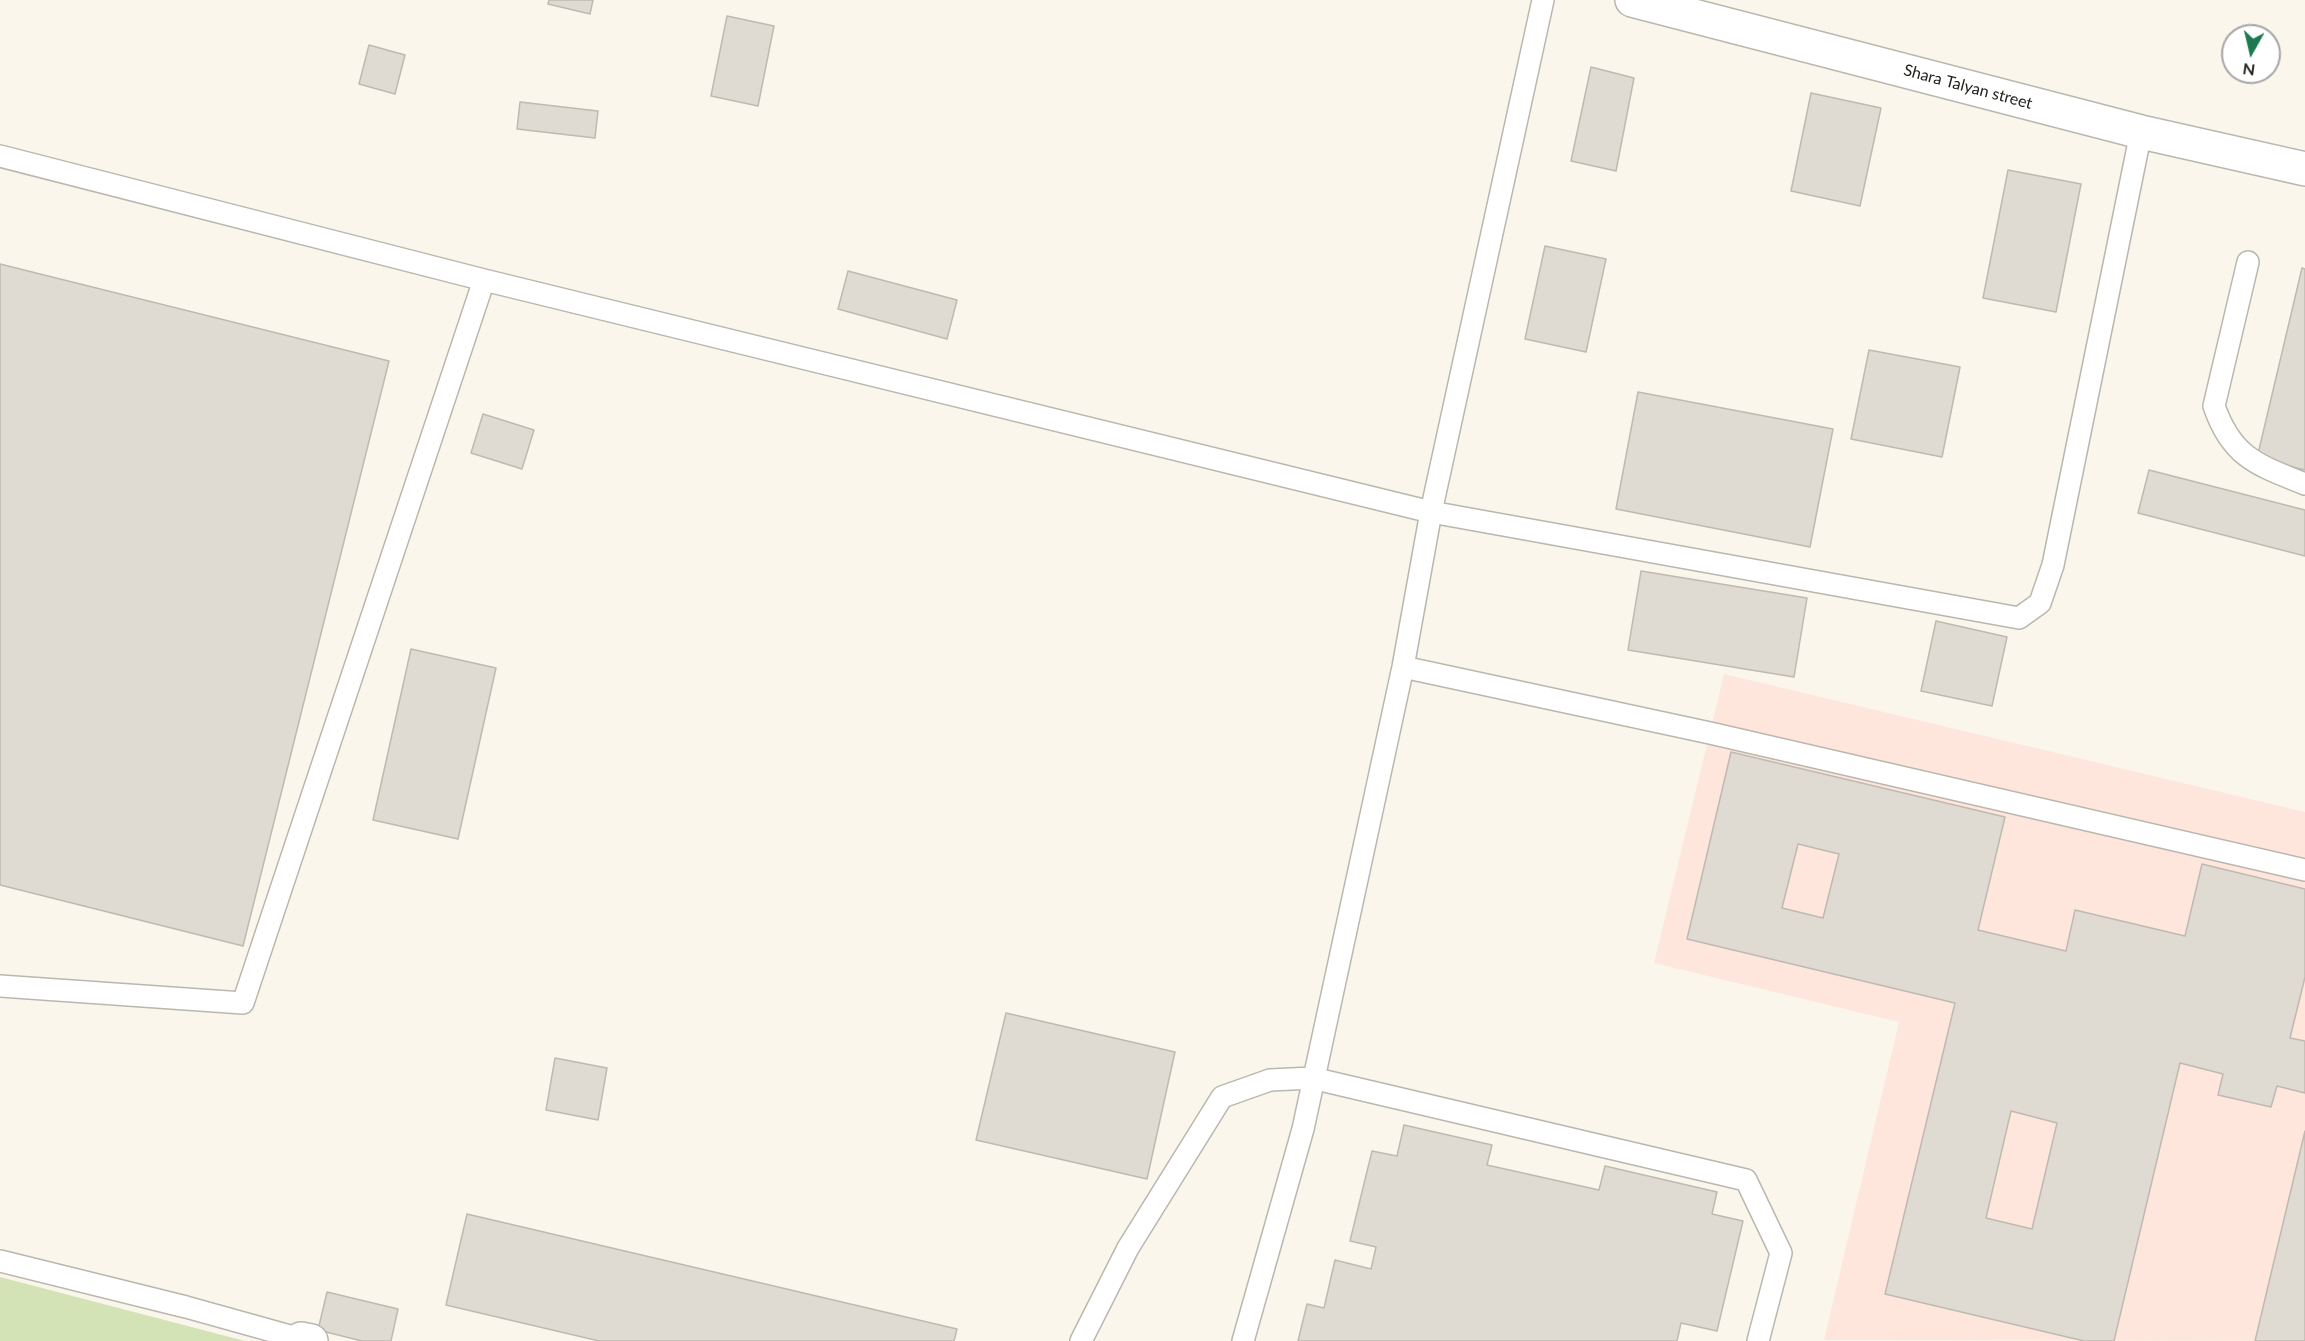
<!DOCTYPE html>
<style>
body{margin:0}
#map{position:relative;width:2305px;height:1341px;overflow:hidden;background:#faf6ec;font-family:Lato,sans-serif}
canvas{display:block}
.north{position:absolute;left:2221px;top:24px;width:60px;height:60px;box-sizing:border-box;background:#fff;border:2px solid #a7a6a5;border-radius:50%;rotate:188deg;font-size:16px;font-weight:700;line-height:24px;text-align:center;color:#23211e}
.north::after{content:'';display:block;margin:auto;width:21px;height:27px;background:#1d7a50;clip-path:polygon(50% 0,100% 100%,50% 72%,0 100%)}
</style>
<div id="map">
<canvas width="2305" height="1341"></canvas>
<div class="north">N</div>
</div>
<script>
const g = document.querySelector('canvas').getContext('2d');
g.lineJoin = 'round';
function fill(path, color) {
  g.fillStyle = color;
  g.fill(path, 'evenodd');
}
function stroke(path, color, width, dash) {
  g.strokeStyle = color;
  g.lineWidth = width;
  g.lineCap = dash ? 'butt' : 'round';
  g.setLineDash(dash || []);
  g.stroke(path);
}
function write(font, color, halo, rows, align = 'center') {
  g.font = font + ' Lato,sans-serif';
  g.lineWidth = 4.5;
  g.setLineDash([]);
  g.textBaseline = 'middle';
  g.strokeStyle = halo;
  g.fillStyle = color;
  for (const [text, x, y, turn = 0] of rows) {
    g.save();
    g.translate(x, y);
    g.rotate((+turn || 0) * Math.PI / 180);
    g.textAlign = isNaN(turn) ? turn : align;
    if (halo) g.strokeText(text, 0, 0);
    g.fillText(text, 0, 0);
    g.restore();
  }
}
fill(new Path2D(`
 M1724 674 2305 812V1341L1824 1340 1899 1022 1654 963Z`), '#ffe6dc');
fill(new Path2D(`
 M0 1277 245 1341H0Z`), '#d3e3b5');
const building = new Path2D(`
 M549 0H593L590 14 548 4Z
 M727 16 774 26 758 106 711 96Z
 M369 45 405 55 395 94 359 84Z
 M1591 67 1634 78 1616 171 1571 161Z
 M1811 93 1881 108 1860 206 1791 191Z
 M520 102 598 111 595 138 517 129Z
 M2008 170 2081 184 2056 312 1983 298Z
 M1545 246 1606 259 1586 352 1525 339Z
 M0 264 389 361 243 946 0 885Z
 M2302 268 2305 269V470L2257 458Z
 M848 271 957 300 947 339 838 309Z
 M1869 350 1960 367 1942 457 1851 439Z
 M1638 392 1833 429 1810 547 1616 509Z
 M483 414 534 430 522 469 471 453Z
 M2149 470 2305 510V556L2138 513Z
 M1641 571 1807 598 1794 677 1628 650Z
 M1936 621 2007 637 1992 706 1921 691Z
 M411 649 496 668 458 839 373 820Z
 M1731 752 2005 817 1978 930 2066 951 2075 910 2185 936 2202 864 2305 889V977L2290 1038 2305 1041V1093L2277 1086 2271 1107 2218 1095 2223 1074 2180 1063 2114 1341H2084L1885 1294 1955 1003 1687 939ZM1798 844 1839 854 1823 918 1782 908ZM2011 1111 2057 1123 2032 1229 1986 1218Z
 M1006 1013 1175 1052 1147 1179 976 1140Z
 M555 1058 607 1068 598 1120 546 1110Z
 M1404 1125 1492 1145 1487 1165 1599 1190 1605 1166 1717 1192 1712 1214 1743 1221 1717 1331 1681 1323 1677 1341H1298L1307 1304 1324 1308 1335 1260 1371 1269 1376 1247 1350 1241 1372 1151 1397 1156Z
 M2305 1131V1341H2255Z
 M467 1214 957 1329 954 1341H599L446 1305Z
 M327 1292 398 1309 391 1341H362L318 1330Z`);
fill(building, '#dfdbd2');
stroke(building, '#bebab1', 1.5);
const lane = new Path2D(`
 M0 156 484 280 1431 512 2019 618 2040 603 2053 565 2141 132
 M2248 262 2214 406C2232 458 2258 465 2305 484
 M1403 667 1710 733 2305 870
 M0 986 243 1003 484 280
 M0 1261 186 1307 301 1339
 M1081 1341 1128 1248 1222 1097 1270 1080 1312 1078 1746 1180 1781 1253 1758 1341
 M1243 1341 1303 1129 1403 667 1431 512 1543 0`);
const street = new Path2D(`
 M1632 0 2141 132 2305 169
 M301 1339 311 1341`);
stroke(lane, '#bbb7ae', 24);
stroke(street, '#bbb7ae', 36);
stroke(lane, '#fff', 21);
stroke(street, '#fff', 33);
write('16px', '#23211e', '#fff', [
 ["Shara Talyan street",1968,87,15]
]);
</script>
